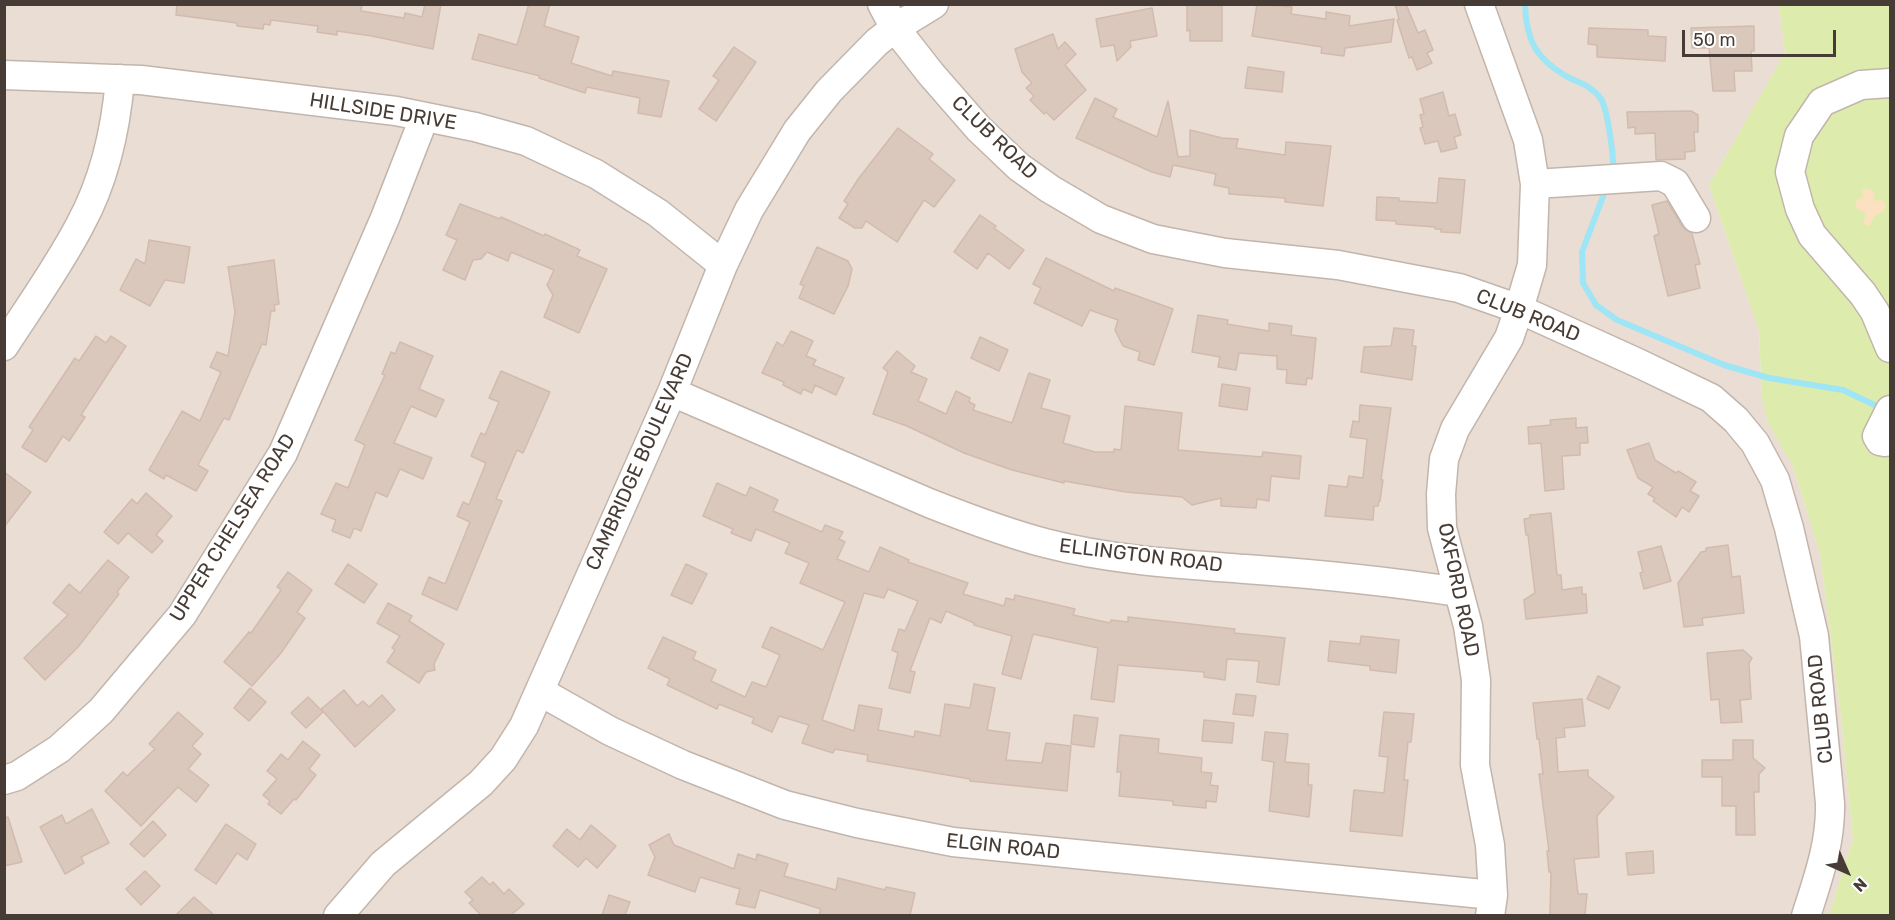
<!DOCTYPE html>
<style>
body{margin:0}
#map{position:relative;width:1895px;height:920px;overflow:hidden;background:#f4ede6;font-family:Rubik,sans-serif}
canvas{display:block}
.frame{position:absolute;inset:0;border:6px solid #473c35;pointer-events:none}
.north{position:absolute;left:1817px;top:842px;width:60px;height:60px;-webkit-text-stroke:4px #fff;paint-order:stroke;rotate:135deg;font-size:16px;font-weight:700;line-height:24px;text-align:center;color:#473c35}
.north::after{content:'';display:block;margin:auto;width:21px;height:27px;background:#473c35;clip-path:polygon(50% 0,100% 100%,50% 72%,0 100%)}
.scale{position:absolute;left:1682px;top:30px;width:154px;height:27px;box-sizing:border-box;border:3px solid #473c35;border-top:0;padding-left:8px;font-size:18px;line-height:21px;white-space:nowrap;color:#473c35;-webkit-text-stroke:4px #fff;paint-order:stroke}
</style>
<div id="map">
<canvas width="1895" height="920"></canvas>
<div class="frame"></div>
<div class="north">N</div>
<div class="scale">50 m</div>
</div>
<script>
const g = document.querySelector('canvas').getContext('2d');
g.lineJoin = 'round';
function fill(path, color) {
  g.fillStyle = color;
  g.fill(path, 'evenodd');
}
function stroke(path, color, width, dash) {
  g.strokeStyle = color;
  g.lineWidth = width;
  g.lineCap = dash ? 'butt' : 'round';
  g.setLineDash(dash || []);
  g.stroke(path);
}
function write(font, color, halo, rows, align = 'center') {
  g.font = font + ' Rubik,sans-serif';
  g.lineWidth = 4.5;
  g.setLineDash([]);
  g.textBaseline = 'middle';
  g.strokeStyle = halo;
  g.fillStyle = color;
  for (const [text, x, y, turn = 0] of rows) {
    g.save();
    g.translate(x, y);
    g.rotate((+turn || 0) * Math.PI / 180);
    g.textAlign = isNaN(turn) ? turn : align;
    if (halo) g.strokeText(text, 0, 0);
    g.fillText(text, 0, 0);
    g.restore();
  }
}
fill(new Path2D(`
 M5 5H1779L1785 53 1709 185 1759 330 1762 399 1768 423 1793 466 1820 554 1841 716 1853 839 1829 915 5 916Z`), '#e9ddd4');
fill(new Path2D(`
 M1779 5H1890V915H1829L1853 839 1841 716 1820 554 1793 466 1768 423 1762 399 1759 330 1709 185 1785 53Z`), '#ddecac');
fill(new Path2D(`
 M1866 188 1875 192 1873 198 1876 201 1883 200 1886 206 1884 211 1874 216 1871 224 1867 226 1864 224 1865 212 1857 209 1855 204 1857 200 1863 197 1862 191Z`), '#fbe1bf');
stroke(new Path2D(`
 M1525 4C1526 39 1535 58 1566 76 1574 81 1584 83 1591 89 1594 91 1599 96 1601 99 1608 111 1614 158 1613 171
 M1607 186 1582 252 1583 283 1596 305 1617 320 1724 365 1769 378 1843 390 1883 409`), '#9ee5f5', 6);
const building = new Path2D(`
 M177 4H362L361 11 404 18 405 13 422 17 425 4H441L433 49 372 36 337 31V35L317 32 318 26 271 20 270 25 264 24 263 29 237 26V23L176 15Z
 M529 4H550L544 26 579 37 571 63 612 76 613 71 669 81 661 117 638 113 640 98 587 87 585 93 539 78 540 76 472 59 479 34 517 45Z
 M1187 4H1222V41H1190V30L1187 31Z
 M1257 4 1292 7 1291 14 1326 19V12L1350 16 1349 26 1394 19 1391 42 1345 48 1344 56 1321 53 1322 47 1252 36Z
 M1395 4H1406L1418 33 1425 30 1433 50 1427 53 1432 63 1417 70 1412 57 1409 58 1397 20 1399 19Z
 M1152 8 1157 36 1130 41 1131 47 1117 61 1114 45 1101 47 1096 19Z
 M1754 26V51H1751L1752 71H1734L1735 91H1713L1709 48H1692L1691 28Z
 M1589 28 1648 30V36L1666 37 1665 61 1597 57V45L1588 44Z
 M1053 34 1058 49 1065 42 1076 54 1065 65 1086 90 1054 120 1046 112 1044 114 1030 100 1034 96 1026 88 1032 83 1022 72 1015 49Z
 M734 47 756 62 716 121 699 109 719 80 713 76Z
 M1248 67 1284 72 1282 92 1245 88Z
 M1443 92 1449 116 1455 114 1461 135 1454 137 1457 148 1441 152 1438 141 1425 144 1420 128 1423 127 1420 115 1424 114 1420 99Z
 M1095 98 1117 109 1113 117 1157 137 1168 101 1178 157 1190 156V130L1222 138 1238 139 1236 148 1285 155 1286 142 1331 146 1323 206 1285 202V198L1229 194V188L1214 185 1216 174 1173 165 1170 177 1152 172 1076 138Z
 M1691 111 1698 115V132H1694L1695 151 1685 152V159L1656 160 1655 133 1635 134V127L1628 128 1627 112Z
 M898 128 933 154 929 159 955 180 934 207 924 200 897 242 866 221 862 228H855L839 218 848 204 844 201 859 178Z
 M1439 178 1465 180 1460 233 1441 232V229H1435V227L1396 224V221L1376 220 1377 197 1399 198V201L1437 203Z
 M1667 201 1682 226 1692 234 1700 264 1695 265 1700 288 1668 296 1654 236 1659 234 1652 205Z
 M460 204 500 219 501 217 544 236 545 234 580 250 577 256 607 269 579 333 544 317 553 295 547 285 554 270 511 252 508 261 487 252 481 259 473 260 465 280 443 270 457 240 446 235Z
 M980 215 996 226 994 228 1024 250 1009 269 988 253 977 269 954 252Z
 M149 240 190 247 184 283 165 280 150 306 120 290 136 259 145 264Z
 M817 247 848 261 852 269 848 286 834 314 799 298 804 286 800 284Z
 M1046 258 1114 291 1115 288 1173 309 1154 365 1138 360 1140 352 1123 346 1115 330 1118 320 1090 310 1082 326 1034 303 1041 288 1033 284Z
 M274 260 279 304 274 305 275 311H271L266 345 262 344 229 420 224 418 198 465 208 471 196 491 166 475 164 479 149 470 182 411 200 421 221 372 210 367 217 352 228 356 235 312 228 267Z
 M1198 315 1228 320 1227 324 1269 331V323L1292 326 1291 335 1316 338 1312 379 1307 378 1306 385 1286 383 1287 370 1277 369V356L1239 353 1236 370 1218 367 1220 357 1192 352Z
 M1394 328 1414 330 1412 346H1416L1412 380 1361 372 1364 347 1391 346Z
 M791 331 813 341 806 356 816 360 813 365 844 378 836 395 815 385 812 393 803 389 801 394 783 385 784 382 762 373 777 342 783 346Z
 M96 336 106 343 111 336 126 346 81 415 85 417 69 441 63 436 46 462 22 447 33 430 29 427 75 358 79 361Z
 M980 337 1008 350 999 371 971 358Z
 M400 342 433 356 419 389 444 400 436 417 411 406 394 443 432 458 423 479 400 469 387 497 376 492 361 531 354 528 350 538 332 531 336 520 321 514 336 483 348 488 365 445 355 440 385 375 382 374 391 352 395 354Z
 M897 351 915 366 911 372 927 379 918 401 946 414 956 391 970 398 969 402 975 405 973 410 1012 423 1029 373 1050 380 1041 408 1070 416 1063 443 1095 452H1114V449L1121 450 1125 406 1182 413 1178 450 1262 457 1263 452 1301 456 1299 479 1271 476 1269 501 1257 499 1256 508 1221 506V498L1192 505 1182 497 1126 492 1064 481V483L1012 470 964 453 907 426 873 414 888 372 883 368Z
 M501 371 550 392 523 453 517 450 496 499 502 501 457 610 422 594 429 577 445 584 470 522 457 516 463 502 469 505 486 463 471 456 481 433 485 435 499 402 489 398Z
 M1222 384 1250 388 1247 410 1219 406Z
 M1360 405 1391 408 1381 480H1383L1380 501H1379L1378 506H1374L1373 520 1325 516 1329 485 1347 487 1349 476 1363 478 1367 439 1350 437 1353 421 1359 422Z
 M1576 418V428L1587 427 1588 443H1580V455L1562 456 1564 489 1545 491 1541 443 1529 444 1528 427 1551 425 1550 420Z
 M1649 443 1655 460 1676 473 1678 471 1696 482 1690 491 1699 496 1689 512 1682 507 1676 517 1653 501 1655 498 1648 494 1653 487 1638 478 1627 450Z
 M4 472 31 492 4 527Z
 M717 483 746 496 750 487 778 500 773 511 822 532 825 525 843 532 839 539 845 542 837 559 869 572 880 547 909 560 908 562 968 583 963 594 1004 606 1006 598 1014 600 1015 595 1075 609 1073 615 1110 623 1111 620 1128 622V617L1235 629 1234 633 1285 638 1279 685 1257 682 1259 661 1227 659 1225 680 1204 677V672L1118 665 1114 702 1091 699 1098 648 1033 634 1021 679 1002 674 1012 636 974 625V623L946 611 941 623 930 618 910 671 915 672 910 693 889 688 898 653 892 650 899 629 905 631 918 601 888 589 884 598 864 593 822 720 854 731 859 705 882 709 878 730 914 737 915 731 940 736 945 704 970 708 974 684 995 688 987 730 1010 733 1006 760 1042 763 1046 743 1071 746 1067 791 970 781V779L867 761 868 755 835 749 833 753 802 743 809 725 779 716 772 732 752 723 754 718 719 704 717 709 667 685 670 679 648 668 663 637 696 652 693 659 716 670 711 681 745 697 752 682 766 687 780 655 762 647 771 627 823 650 845 602 800 583 809 563 785 553 790 543 756 529 751 541 731 533 733 529 703 516Z
 M146 493 172 516 156 535 163 541 152 553 128 533 118 544 104 532 132 499 137 504Z
 M1551 513 1557 575H1561L1562 590 1582 587V594H1586L1587 613 1526 619 1524 600 1535 593 1528 535H1526L1524 519 1530 518V515Z
 M1728 545 1732 577 1740 576 1744 613 1702 618 1703 625 1684 627 1678 583 1701 552 1706 551V548Z
 M1661 546 1671 581 1644 589 1640 573 1643 572 1638 552Z
 M108 560 129 577 117 592 119 594 78 647 45 680 24 658 68 615 53 603 69 584 80 593Z
 M348 564 377 584 364 603 335 584Z
 M686 564 707 574 692 604 671 595Z
 M288 572 312 590 297 612 305 618 281 653 252 686 224 662 249 632 251 633 281 590 277 587Z
 M388 603 412 616 409 621 444 644 434 664 435 670 426 672 419 683 387 662 395 650 392 648 400 636 377 623Z
 M1361 636 1399 640 1396 673 1370 670V666L1328 661 1330 641 1360 644Z
 M1743 650 1752 658 1749 663 1751 699 1740 700 1742 722 1721 723 1719 699 1711 700 1707 653Z
 M1598 676 1620 687 1609 709 1587 699Z
 M250 688 266 702 249 721 234 708Z
 M344 690 357 706 363 701 369 707 382 695 395 710 355 747 321 709Z
 M1236 694 1256 696 1253 716 1233 714Z
 M308 697 323 712 306 728 291 713Z
 M1582 699 1585 726 1564 728 1565 737 1556 738 1558 772 1588 770V776L1614 797 1597 816 1599 857 1574 859 1578 894H1587L1585 915H1550L1551 872H1549L1547 851H1549L1539 774H1543L1539 739H1537L1533 703Z
 M178 712 203 734 192 746 201 754 188 769 209 785 196 802 178 787 141 826 105 791 123 772 127 776 155 749 149 744Z
 M1384 712 1414 714 1411 742H1408L1404 780H1408L1402 836 1350 831 1354 790 1384 793 1388 757 1379 756Z
 M1074 715 1098 718 1094 747 1071 744Z
 M1204 720 1234 723 1232 743 1202 741Z
 M1265 732 1288 734 1285 762 1309 764 1308 785H1312L1309 817 1269 811 1274 762 1262 760Z
 M1120 735 1159 739 1158 753 1202 758 1201 772 1212 773 1210 785 1218 786 1216 802 1206 801V808L1173 805V801L1119 796 1121 772H1117Z
 M1733 740H1753V758L1765 768 1759 774V792H1754L1755 835H1736V806H1722V777H1702V760H1733Z
 M303 741 320 755 309 769 316 775 296 800 294 799 281 814 268 804 270 801 263 795 277 779 267 771 281 754 288 760Z
 M92 809 109 843 81 857 84 863 65 874 40 827 62 815 66 824Z
 M8 817 22 862 4 866V818Z
 M153 821 166 835 144 857 130 844Z
 M226 824 256 844 247 860 237 853 216 884 195 870Z
 M591 825 616 846 597 868 586 858 578 867 553 846 567 829 580 840Z
 M669 834 674 845 734 869 738 854 756 860 757 854 788 864 784 876 836 890 838 878 885 890 886 887 915 893 910 915H819L821 909 760 890 755 908 736 904 740 889 700 877 695 892 648 875 655 857 649 845Z
 M1653 851 1654 873 1628 875 1626 853Z
 M145 871 160 886 141 905 126 889Z
 M482 877 490 885 493 882 504 894 509 889 524 904 511 915H481L469 903 473 900 465 892Z
 M609 895 630 902 625 915H602Z
 M194 897 214 915H176Z`);
fill(building, '#dac8bd');
stroke(building, '#d2bbad', 1.5);
const minor = new Path2D(`
 M882 4 895 28 931 74 979 129 1019 167 1050 189 1101 219 1153 239 1225 253 1338 265 1459 288 1519 309 1638 363 1711 398 1736 420 1755 443 1775 480 1789 528 1814 636 1830 803C1831 843 1818 878 1806 916
 M1479 4 1528 140 1535 184 1532 265 1519 309 1509 338 1455 429 1444 459 1441 494 1442 528 1468 626 1476 680 1475 765 1490 845 1493 895 1490 916
 M4 75 141 80 396 111 475 127 526 141 596 174 658 213 723 265
 M1890 83 1861 85 1822 102 1799 136 1790 172 1800 209 1812 235 1863 294 1875 312 1890 348
 M1535 184 1661 176 1675 183 1696 218
 M4 346C30 306 58 267 80 225 104 181 116 128 120 79
 M672 392 929 503C967 518 1006 533 1045 543 1110 560 1178 564 1245 569 1316 574 1387 581 1458 592
 M1885 442 1880 441 1877 436 1890 410
 M541 692 610 731 683 765 785 805 857 823 953 842 1493 895
 M4 780 17 776 59 749 101 711 182 615 283 453 385 218 424 118
 M338 916 383 864 481 783 503 759 524 726 672 392 723 265 749 210 797 131 829 91 877 42 895 28 934 4`);
stroke(minor, '#c3b5ab', 31);
stroke(minor, '#fff', 28);
write('20px', '#473c35', '#fff', [
 ["HILLSIDE DRIVE",383,112,9],
 ["CLUB ROAD",994,138,44],
 ["CLUB ROAD",1528,316,22],
 ["CAMBRIDGE BOULEVARD",640,462,-66],
 ["UPPER CHELSEA ROAD",233,528,-58],
 ["ELLINGTON ROAD",1141,556,7],
 ["OXFORD ROAD",1458,590,78],
 ["CLUB ROAD",1821,709,-96],
 ["ELGIN ROAD",1003,847,6]
]);
</script>
